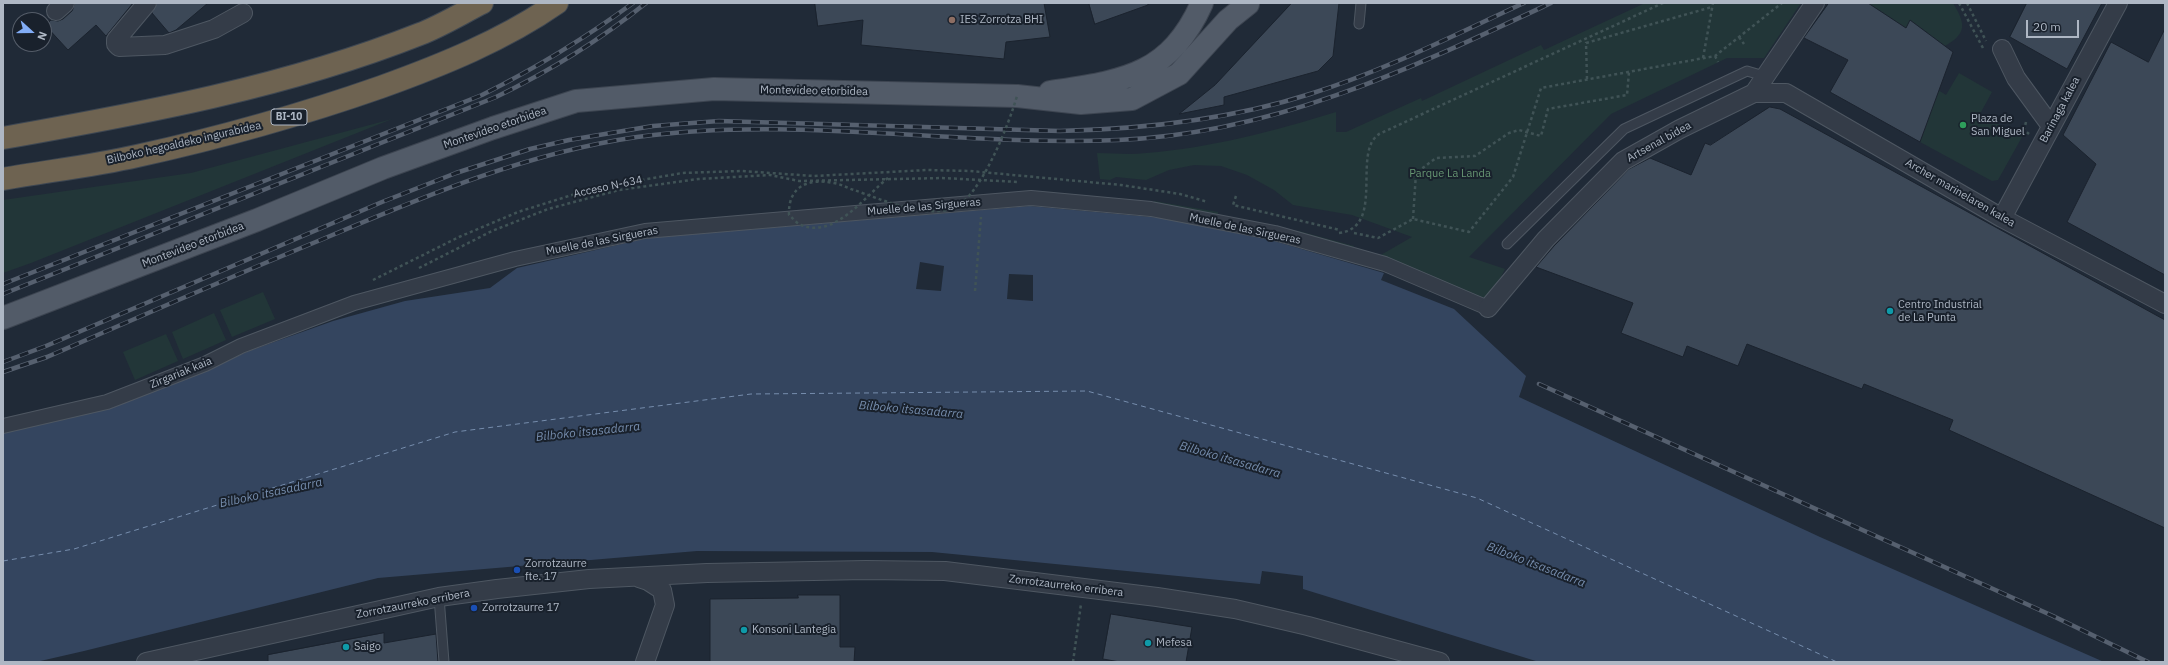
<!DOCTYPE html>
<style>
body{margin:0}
#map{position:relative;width:2168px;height:665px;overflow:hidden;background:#202a37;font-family:"IBM Plex Sans",sans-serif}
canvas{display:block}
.frame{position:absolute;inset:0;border:4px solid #aeb7c4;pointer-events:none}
.north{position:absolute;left:12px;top:12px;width:40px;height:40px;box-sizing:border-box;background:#19212c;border:1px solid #555d69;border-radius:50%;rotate:111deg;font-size:11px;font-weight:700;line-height:16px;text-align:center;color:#aeb7c4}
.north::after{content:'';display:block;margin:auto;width:14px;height:18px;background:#82adf6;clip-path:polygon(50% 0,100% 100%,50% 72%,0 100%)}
.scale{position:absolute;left:2026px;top:20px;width:53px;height:18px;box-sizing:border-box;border:2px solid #aeb7c4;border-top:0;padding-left:5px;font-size:12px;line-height:14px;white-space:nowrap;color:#aeb7c4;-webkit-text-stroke:3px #19212c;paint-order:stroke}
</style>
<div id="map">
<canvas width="2168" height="665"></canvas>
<div class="frame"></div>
<div class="north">N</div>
<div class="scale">20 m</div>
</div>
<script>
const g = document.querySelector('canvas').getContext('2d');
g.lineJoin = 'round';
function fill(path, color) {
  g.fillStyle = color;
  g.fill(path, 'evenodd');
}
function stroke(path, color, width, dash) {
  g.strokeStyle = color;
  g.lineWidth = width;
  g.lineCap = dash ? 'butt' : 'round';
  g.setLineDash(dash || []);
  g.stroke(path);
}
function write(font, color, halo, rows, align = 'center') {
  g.font = font + ' "IBM Plex Sans",sans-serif';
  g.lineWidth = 4;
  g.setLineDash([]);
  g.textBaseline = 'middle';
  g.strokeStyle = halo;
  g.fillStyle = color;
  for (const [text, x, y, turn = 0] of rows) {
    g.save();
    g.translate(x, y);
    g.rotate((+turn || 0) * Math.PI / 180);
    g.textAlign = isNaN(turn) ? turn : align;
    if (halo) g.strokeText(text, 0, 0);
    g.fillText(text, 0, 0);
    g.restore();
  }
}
fill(new Path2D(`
 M1645 3H1801L1764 58H1727L1611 114 1469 257 1505 269 1488 302 1379 256 1412 237 1352 215 1293 205 1274 190 1247 175 1221 166 1194 165 1169 170 1146 180 1116 177 1110 180 1100 179 1097 153C1113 153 1130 155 1146 153 1211 148 1274 131 1336 112V132H1346L1421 98 1422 101 1541 45 1544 50Z
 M1868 3H1953C1965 23 1968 33 1945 46L1910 20 1906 28Z
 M1959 73 1992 92 1980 114 2022 137 1998 180 1992 181 1920 142 1938 90 1946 95Z
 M392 119 31 263 3 273V200L191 173Z
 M1154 201 1218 212V217L1153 205Z
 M1299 231 1354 246 1353 251 1297 237Z
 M263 292 275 319 232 337 220 310Z
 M214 313 226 340 183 359 172 332Z
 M166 334 178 361 135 380 123 352Z`), '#223638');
fill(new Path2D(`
 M1030 206 1162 218 1274 241 1384 273 1381 280 1454 309 1526 376 1519 397 1820 537 2104 662H1539L1303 589V576L1262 571 1260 584 932 552 697 551 378 578 84 651 36 662H3V431L211 368 249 351 333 321 405 301 490 288 517 268 648 238Z`), '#34455f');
fill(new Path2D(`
 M920 262 944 266 941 291 916 289Z
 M1009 274 1033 275V301L1007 299Z`), '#202a37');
stroke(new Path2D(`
 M3 561 74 549 455 432 751 394 1087 391 1477 498 1837 662`), '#768dad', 1, [5, 4]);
const building = new Path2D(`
 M75 3H133L106 36 96 25 68 50 45 25 51 20 58 21 63 19 72 11Z
 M157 3H208L176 30 169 33 152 13Z
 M815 3H1044L1050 37 1006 42 1004 59 861 45 863 20 818 26Z
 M1089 3H1148V5L1095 24Z
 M1292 3H1339L1333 56 1318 71 1224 97V105L1179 114 1215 85Z
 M1829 3H1868L1906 28 1910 20 1953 52 1920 142 1830 92 1848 60 1804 38Z
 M2027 3H2102L2067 69 2010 37Z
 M2165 29V275L2067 222 2096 164 2063 135 2111 42 2148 62Z
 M1770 107 1780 109 2165 320V528L1949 430 1953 420 1864 384 1862 389 1747 344 1738 366 1687 346 1683 357 1621 333 1633 303 1536 267 1554 246 1629 169 1650 158 1691 175 1705 143 1710 145Z
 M798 595H840V647H855L854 662H710V599L798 598Z
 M1111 614 1192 627 1186 662H1120L1103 659Z
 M384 633V643L436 634 438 662H268V655Z`);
fill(building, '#3c4857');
stroke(building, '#1b232e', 1);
const service = new Path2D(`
 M1359 24 1361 3
 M1507 244 1624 129 1747 71 1764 76
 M439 597 444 662`);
const pedestrian = new Path2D(`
 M3 426 107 402 205 364 241 346 354 303 515 259 645 231 1031 198 1151 209 1275 233 1385 264 1488 308`);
const minor = new Path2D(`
 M147 3 116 40V44L119 47 165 45 214 29 243 13
 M56 11 65 3
 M2002 49 2016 78 2051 126
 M1754 93H1786L2002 218 2165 304
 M2002 218 2118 3
 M1488 308 1546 239 1623 161 1680 129 1754 93 1815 3
 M639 578 648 581 662 590 665 605 645 662
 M146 662 439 597 497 589 589 579 707 573 866 570 945 571 1157 597 1235 609 1308 626 1440 662`);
const primary = new Path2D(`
 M1050 92C1122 81 1169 77 1202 3
 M3 318 257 220 383 168 493 128 576 101 714 89 1017 96 1081 103 1132 99 1179 74 1228 20 1248 4`);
const motorway = new Path2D(`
 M3 138C144 113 286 87 420 34 441 26 462 13 482 3
 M3 179C48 171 93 166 137 156 219 138 301 115 381 87 442 65 504 40 557 3`);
stroke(service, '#4e5762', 11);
stroke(pedestrian, '#4e5762', 16);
stroke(minor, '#4e5762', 20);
stroke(primary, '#3d4551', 24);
stroke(motorway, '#3e4752', 24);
stroke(new Path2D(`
 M1959 3 1984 50
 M1967 3 1986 41
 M1739 37 1744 44
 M1715 56 1718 62
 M1703 58 1713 3
 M1587 79 1586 43 1712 7
 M2026 122 2024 130 2029 134
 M1236 196 1233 205 1340 230
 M1413 219 1416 173 1436 158 1475 156 1509 133 1519 130 1541 136 1548 109 1627 95 1629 72
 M1339 233C1380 228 1359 171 1371 144 1372 140 1376 137 1379 134L1663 3
 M1354 233 1378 238 1413 219 1469 232 1513 177 1541 88 1715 56 1782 3
 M419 268 492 231 548 209 619 190 698 179 770 175 799 181 942 178 1019 182
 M373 280 459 237 518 212 591 189 682 173 742 171 814 176 927 170 970 171 1121 185 1180 194 1208 202
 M975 291 981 217
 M1073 662 1081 604`), '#405356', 2.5, [3, 3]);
stroke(service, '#343c48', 9);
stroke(pedestrian, '#343c48', 14);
stroke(minor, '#343c48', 18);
stroke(primary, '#525b68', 22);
stroke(motorway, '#6e6351', 22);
const rail = new Path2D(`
 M3 284 482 95C536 68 584 39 633 3
 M3 294 496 97C550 71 600 40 646 3
 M3 362 46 346 382 202 456 173 530 149 569 140 653 126 719 121 1060 131C1145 129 1229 120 1310 94 1384 71 1454 35 1524 3
 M3 372 47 357C139 317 230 277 323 239 425 196 526 153 637 137 796 115 958 147 1118 140 1274 134 1412 68 1551 3
 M1539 384 2053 616 2148 662`);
stroke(rail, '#56606f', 4.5);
stroke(rail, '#19212c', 3, [9]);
stroke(new Path2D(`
 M888 178C865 196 835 239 801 225 797 224 793 218 789 215 788 186 808 178 834 183 841 184 847 188 854 190 880 199 926 219 954 208 981 196 1009 124 1017 96`), '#405356', 2.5, [3, 3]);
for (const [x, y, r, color] of [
 [952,20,4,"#8d6e63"],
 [1963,125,4,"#2e9e5b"],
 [1890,311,4,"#0f9aa8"],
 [517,570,4,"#1a4fb4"],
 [474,608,4,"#1a4fb4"],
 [744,630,4,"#0f9aa8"],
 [1148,643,4,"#0f9aa8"],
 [346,647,4,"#0f9aa8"]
]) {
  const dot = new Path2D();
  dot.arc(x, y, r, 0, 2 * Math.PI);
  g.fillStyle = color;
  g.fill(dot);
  stroke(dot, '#19212c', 1.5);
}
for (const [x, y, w] of [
 [289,117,36]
]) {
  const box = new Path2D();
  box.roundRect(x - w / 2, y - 8, w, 16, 3);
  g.fillStyle = '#19212c';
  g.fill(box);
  stroke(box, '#aeb7c4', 1);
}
write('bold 10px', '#aeb7c4', null, [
 ["BI-10",289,117]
]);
write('11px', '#aeb7c4', '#19212c', [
 ["IES Zorrotza BHI",960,20],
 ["Plaza de",1971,119],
 ["San Miguel",1971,132],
 ["Centro Industrial",1898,305],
 ["de La Punta",1898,318],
 ["Zorrotzaurre",525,564],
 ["fte. 17",525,577],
 ["Zorrotzaurre 17",482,608],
 ["Konsoni Lantegia",752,630],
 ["Mefesa",1156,643],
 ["Saigo",354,647]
], 'left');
write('11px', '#aeb7c4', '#19212c', [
 ["Montevideo etorbidea",814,91,1],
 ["Barinaga kalea",2060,110,-62],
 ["Montevideo etorbidea",495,128,-19],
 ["Artsenal bidea",1659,142,-29],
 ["Bilboko hegoaldeko ingurabidea",184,143,-13],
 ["Acceso N-634",608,187,-12],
 ["Archer marinelaren kalea",1960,193,30],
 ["Muelle de las Sirgueras",924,207,-5],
 ["Muelle de las Sirgueras",1245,229,12],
 ["Muelle de las Sirgueras",602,241,-11],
 ["Montevideo etorbidea",193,245,-21],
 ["Zirgariak kaia",181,373,-22],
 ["Zorrotzaurreko erribera",1066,586,7],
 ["Zorrotzaurreko erribera",413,604,-11]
]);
write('11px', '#669572', '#19212c', [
 ["Parque La Landa",1450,174]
]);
write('italic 12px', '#768dad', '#19212c', [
 ["Bilboko itsasadarra",911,410,5],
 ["Bilboko itsasadarra",588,432,-6],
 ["Bilboko itsasadarra",1230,460,16],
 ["Bilboko itsasadarra",271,493,-12],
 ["Bilboko itsasadarra",1536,565,21]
]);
</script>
